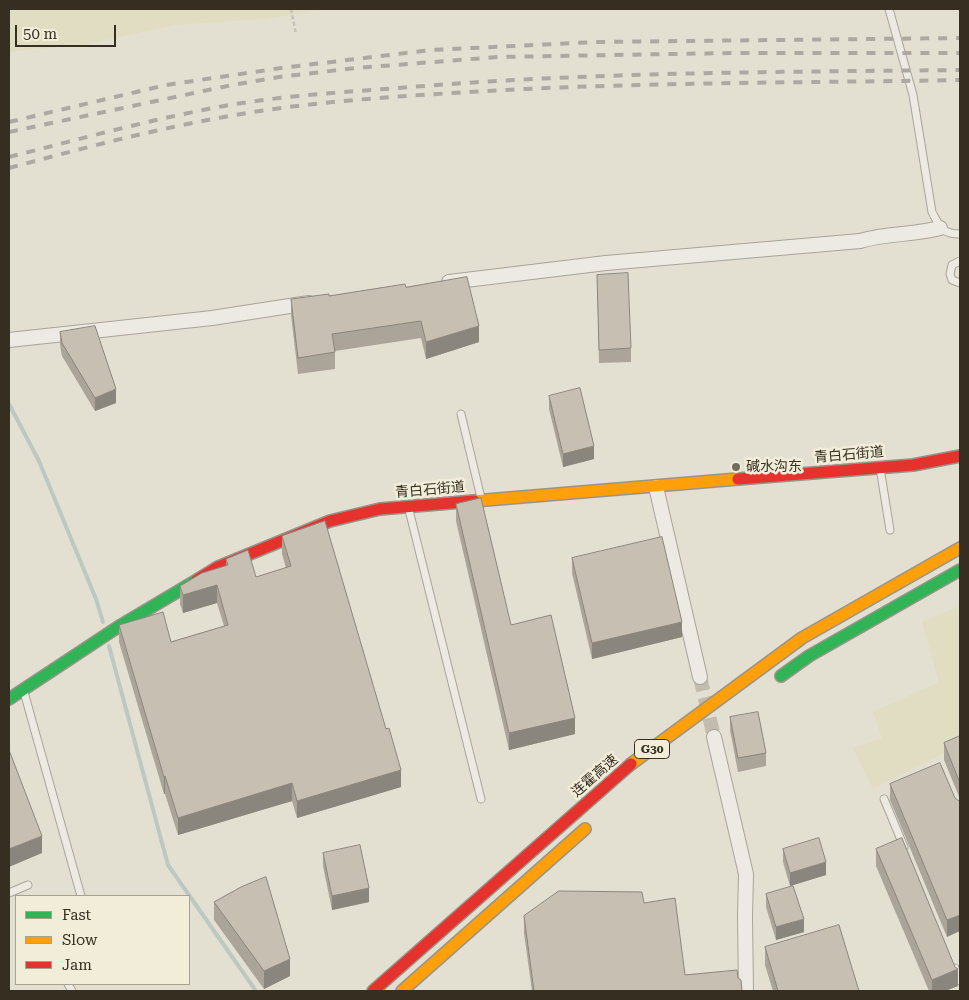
<!DOCTYPE html>
<meta charset="utf-8">
<style>
body{margin:0}
#map{position:relative;width:969px;height:1000px;overflow:hidden;background:#e3dfd1;font-family:"Roboto Serif",serif}
canvas{display:block}
.frame{position:absolute;inset:0;border:10px solid #372e22;pointer-events:none}
.legend{position:absolute;left:15px;top:895px;width:175px;height:90px;box-sizing:border-box;background:#f2edd9;border:1px solid #a7a190;margin:0;padding:6px 9px;list-style:none;font-size:15px;color:#372e22}
.legend li{display:flex;align-items:center;gap:10px;height:25px}
.legend b{width:25px;border:1px solid #a7a190}
.scale{position:absolute;left:15px;top:25px;width:101px;height:22px;box-sizing:border-box;border:2px solid #372e22;border-top:0;padding-left:6px;font-size:15px;line-height:18px;white-space:nowrap;color:#372e22;-webkit-text-stroke:4px #f2edd9;paint-order:stroke}
</style>
<div id="map">
<canvas width="969" height="1000"></canvas>
<div class="frame"></div>
<ul class="legend">
<li><b style="height:6px;background:#30b455"></b>Fast</li>
<li><b style="height:6px;background:#ff9f0a"></b>Slow</li>
<li><b style="height:6px;background:#e5322d"></b>Jam</li>
</ul>
<div class="scale">50 m</div>
</div>
<script>
const g = document.querySelector('canvas').getContext('2d');
g.lineJoin = 'round';
function fill(path, color) {
  g.fillStyle = color;
  g.fill(path, 'evenodd');
}
function stroke(path, color, width, dash) {
  g.strokeStyle = color;
  g.lineWidth = width;
  g.lineCap = dash ? 'butt' : 'round';
  g.setLineDash(dash || []);
  g.stroke(path);
}
function write(font, color, halo, rows, align = 'center') {
  g.font = font + ' "Roboto Serif","Noto Sans SC",serif';
  g.lineWidth = 5;
  g.setLineDash([]);
  g.textBaseline = 'middle';
  g.strokeStyle = halo;
  g.fillStyle = color;
  for (const [text, x, y, turn = 0] of rows) {
    g.save();
    g.translate(x, y);
    g.rotate((+turn || 0) * Math.PI / 180);
    g.textAlign = isNaN(turn) ? turn : align;
    if (halo) g.strokeText(text, 0, 0);
    g.fillText(text, 0, 0);
    g.restore();
  }
}
fill(new Path2D(`
 M9 9H327L265 19 175 25 88 44 9 52Z
 M960 606V745L873 789 853 748 882 738 873 712 939 682 922 622Z`), '#e1ddc3');
stroke(new Path2D(`
 M9 404 39 461 96 599 103 622
 M109 646 168 865 256 991`), '#bbc9c2', 4);
stroke(new Path2D(`
 M700 677 714 737`), '#c1bcae', 14, [14, 7]);
const lane = new Path2D(`
 M889 9 913 95 932 212C940 227 942 234 960 234
 M960 261 952 265 950 274 952 280 960 283
 M461 414 481 498
 M880 468 890 530
 M409 510 481 799
 M24 692 81 896
 M884 799 904 847
 M9 893 28 885
 M955 968 960 981
 M68 984 72 991`);
const street = new Path2D(`
 M449 282 606 263 860 241C886 233 914 235 940 228
 M9 340 212 318 309 303
 M656 487 700 677
 M714 737 746 874 745 917 746 991`);
const fast = new Path2D(`
 M781 676 809 656 960 570
 M9 699 118 627 197 580`);
const slow = new Path2D(`
 M474 501 738 479
 M631 764 802 638 960 548
 M402 991 585 829`);
const jam = new Path2D(`
 M738 479 913 465 960 456
 M197 580 218 567 330 521 380 509 474 501
 M373 991 631 764`);
stroke(lane, '#a9a499', 9);
stroke(street, '#a9a499', 16);
stroke(fast, '#98948a', 14);
stroke(slow, '#98948a', 14);
stroke(jam, '#98948a', 14);
stroke(new Path2D(`
 M291 9 296 34`), '#c4c1b9', 2.5, [4, 2.5]);
stroke(lane, '#eceae2', 7);
stroke(street, '#eceae2', 14);
stroke(fast, '#30b455', 11);
stroke(slow, '#ff9f0a', 11);
stroke(jam, '#e5322d', 11);
stroke(new Path2D(`
 M9 122 166 85 281 68 431 50 596 42 960 38
 M9 132 232 85 279 77 356 68 498 57 730 53H960
 M9 157C80 139 152 119 224 106 286 95 349 92 411 87 594 72 777 72 960 70
 M9 168C80 149 151 130 224 117 305 102 387 97 469 92 632 82 796 83 960 80`), '#aca9a2', 4, [9, 9]);
fill(new Path2D(`
 M597 275 631 348V362L599 363Z
 M406 287 479 342 426 359 421 338 335 351V369L298 374 291 315V299L329 296Z
 M60 332 116 403 95 411 62 356 60 345Z
 M549 396 594 459 563 467 549 409Z
 M456 504 511 625 575 734 509 750 456 521Z
 M282 536 401 787 297 818 292 801 178 835 165 794H164L119 642V625L171 642 224 626 217 603 183 613 180 604V586L226 566V559L256 577 286 568 282 554Z
 M572 558 682 637 592 659 572 573Z
 M730 717 766 753V766L738 772 730 730Z
 M960 736V799L944 760V743Z
 M890 784 955 798 947 937 890 800Z
 M783 849 826 875 790 886 783 862Z
 M876 849 958 986 945 991H929L876 866Z
 M323 853 369 902 332 910 323 866Z
 M766 894 804 932 776 940 766 907Z
 M214 902 290 976 264 989 214 920Z
 M644 903 685 975 738 978 742 991H532L524 933V916Z
 M765 947 859 991H773L765 965Z`), '#aba499');
fill(new Path2D(`
 M479 326V342L426 359V342Z
 M116 389V403L95 411V398Z
 M594 446V459L563 467V454Z
 M217 585V603L183 613V595Z
 M682 622V637L592 659V643Z
 M575 718V734L509 750V733Z
 M401 770V787L297 818V801Z
 M165 776V794H164V777Z
 M292 783V801L178 835V818Z
 M42 836V853L9 867V849Z
 M826 862V875L790 886V873Z
 M369 888V902L332 910V896Z
 M960 915V931L947 937V920Z
 M804 919V932L776 940V927Z
 M290 959V976L264 989V971Z
 M958 969V986L945 991H932V980Z`), '#8b867d');
const building = new Path2D(`
 M628 273 631 348 599 350 597 275Z
 M467 277 479 326 426 342 421 321 332 334 335 352 298 358 291 299 329 294V296L405 284 406 287Z
 M95 326 116 389 95 398 62 343 60 332Z
 M580 388 594 446 563 454 549 396Z
 M481 498 511 625 551 615 575 718 509 733 456 504Z
 M325 521 386 729 389 728 401 770 297 801 292 783 178 818 165 776 164 777 119 625 163 612 171 642 228 625 217 585 183 595 180 586 202 573 228 565 226 559 248 550 256 577 291 566 282 536Z
 M662 537 682 622 592 643 572 558Z
 M758 712 766 753 738 758 730 717Z
 M960 736V783L944 743Z
 M9 750 42 836 9 849Z
 M940 763 955 798 959 801H960V915L947 920 890 784Z
 M819 838 826 862 790 873 783 849Z
 M902 838 955 967 958 969 932 980 876 849Z
 M360 845 369 888 332 896 323 853Z
 M266 877 290 959 264 971 214 902 241 887Z
 M793 886 804 919 776 927 766 894Z
 M559 891 642 892 644 903 675 898 685 975 737 970 738 978 741 980 742 991H534L524 916Z
 M839 925 859 991H778L765 947Z`);
fill(building, '#c7bfb2');
stroke(building, '#8b867d', 1);
for (const [x, y, r, color] of [
 [736,467,5,"#736c5f"]
]) {
  const dot = new Path2D();
  dot.arc(x, y, r, 0, 2 * Math.PI);
  g.fillStyle = color;
  g.fill(dot);
  stroke(dot, '#f2edd9', 2);
}
for (const [x, y, w] of [
 [652,749,35]
]) {
  const box = new Path2D();
  box.roundRect(x - w / 2, y - 9.5, w, 19, 4);
  g.fillStyle = '#f2edd9';
  g.fill(box);
  stroke(box, '#372e22', 1);
}
write('bold 12px', '#372e22', null, [
 ["G30",652,749]
]);
write('14px', '#372e22', '#f2edd9', [
 ["青白石街道",849,455,-5],
 ["青白石街道",430,490,-5],
 ["连霍高速",595,776,-41]
]);
write('14px', '#372e22', '#f2edd9', [
 ["碱水沟东",746,467]
], 'left');
</script>
